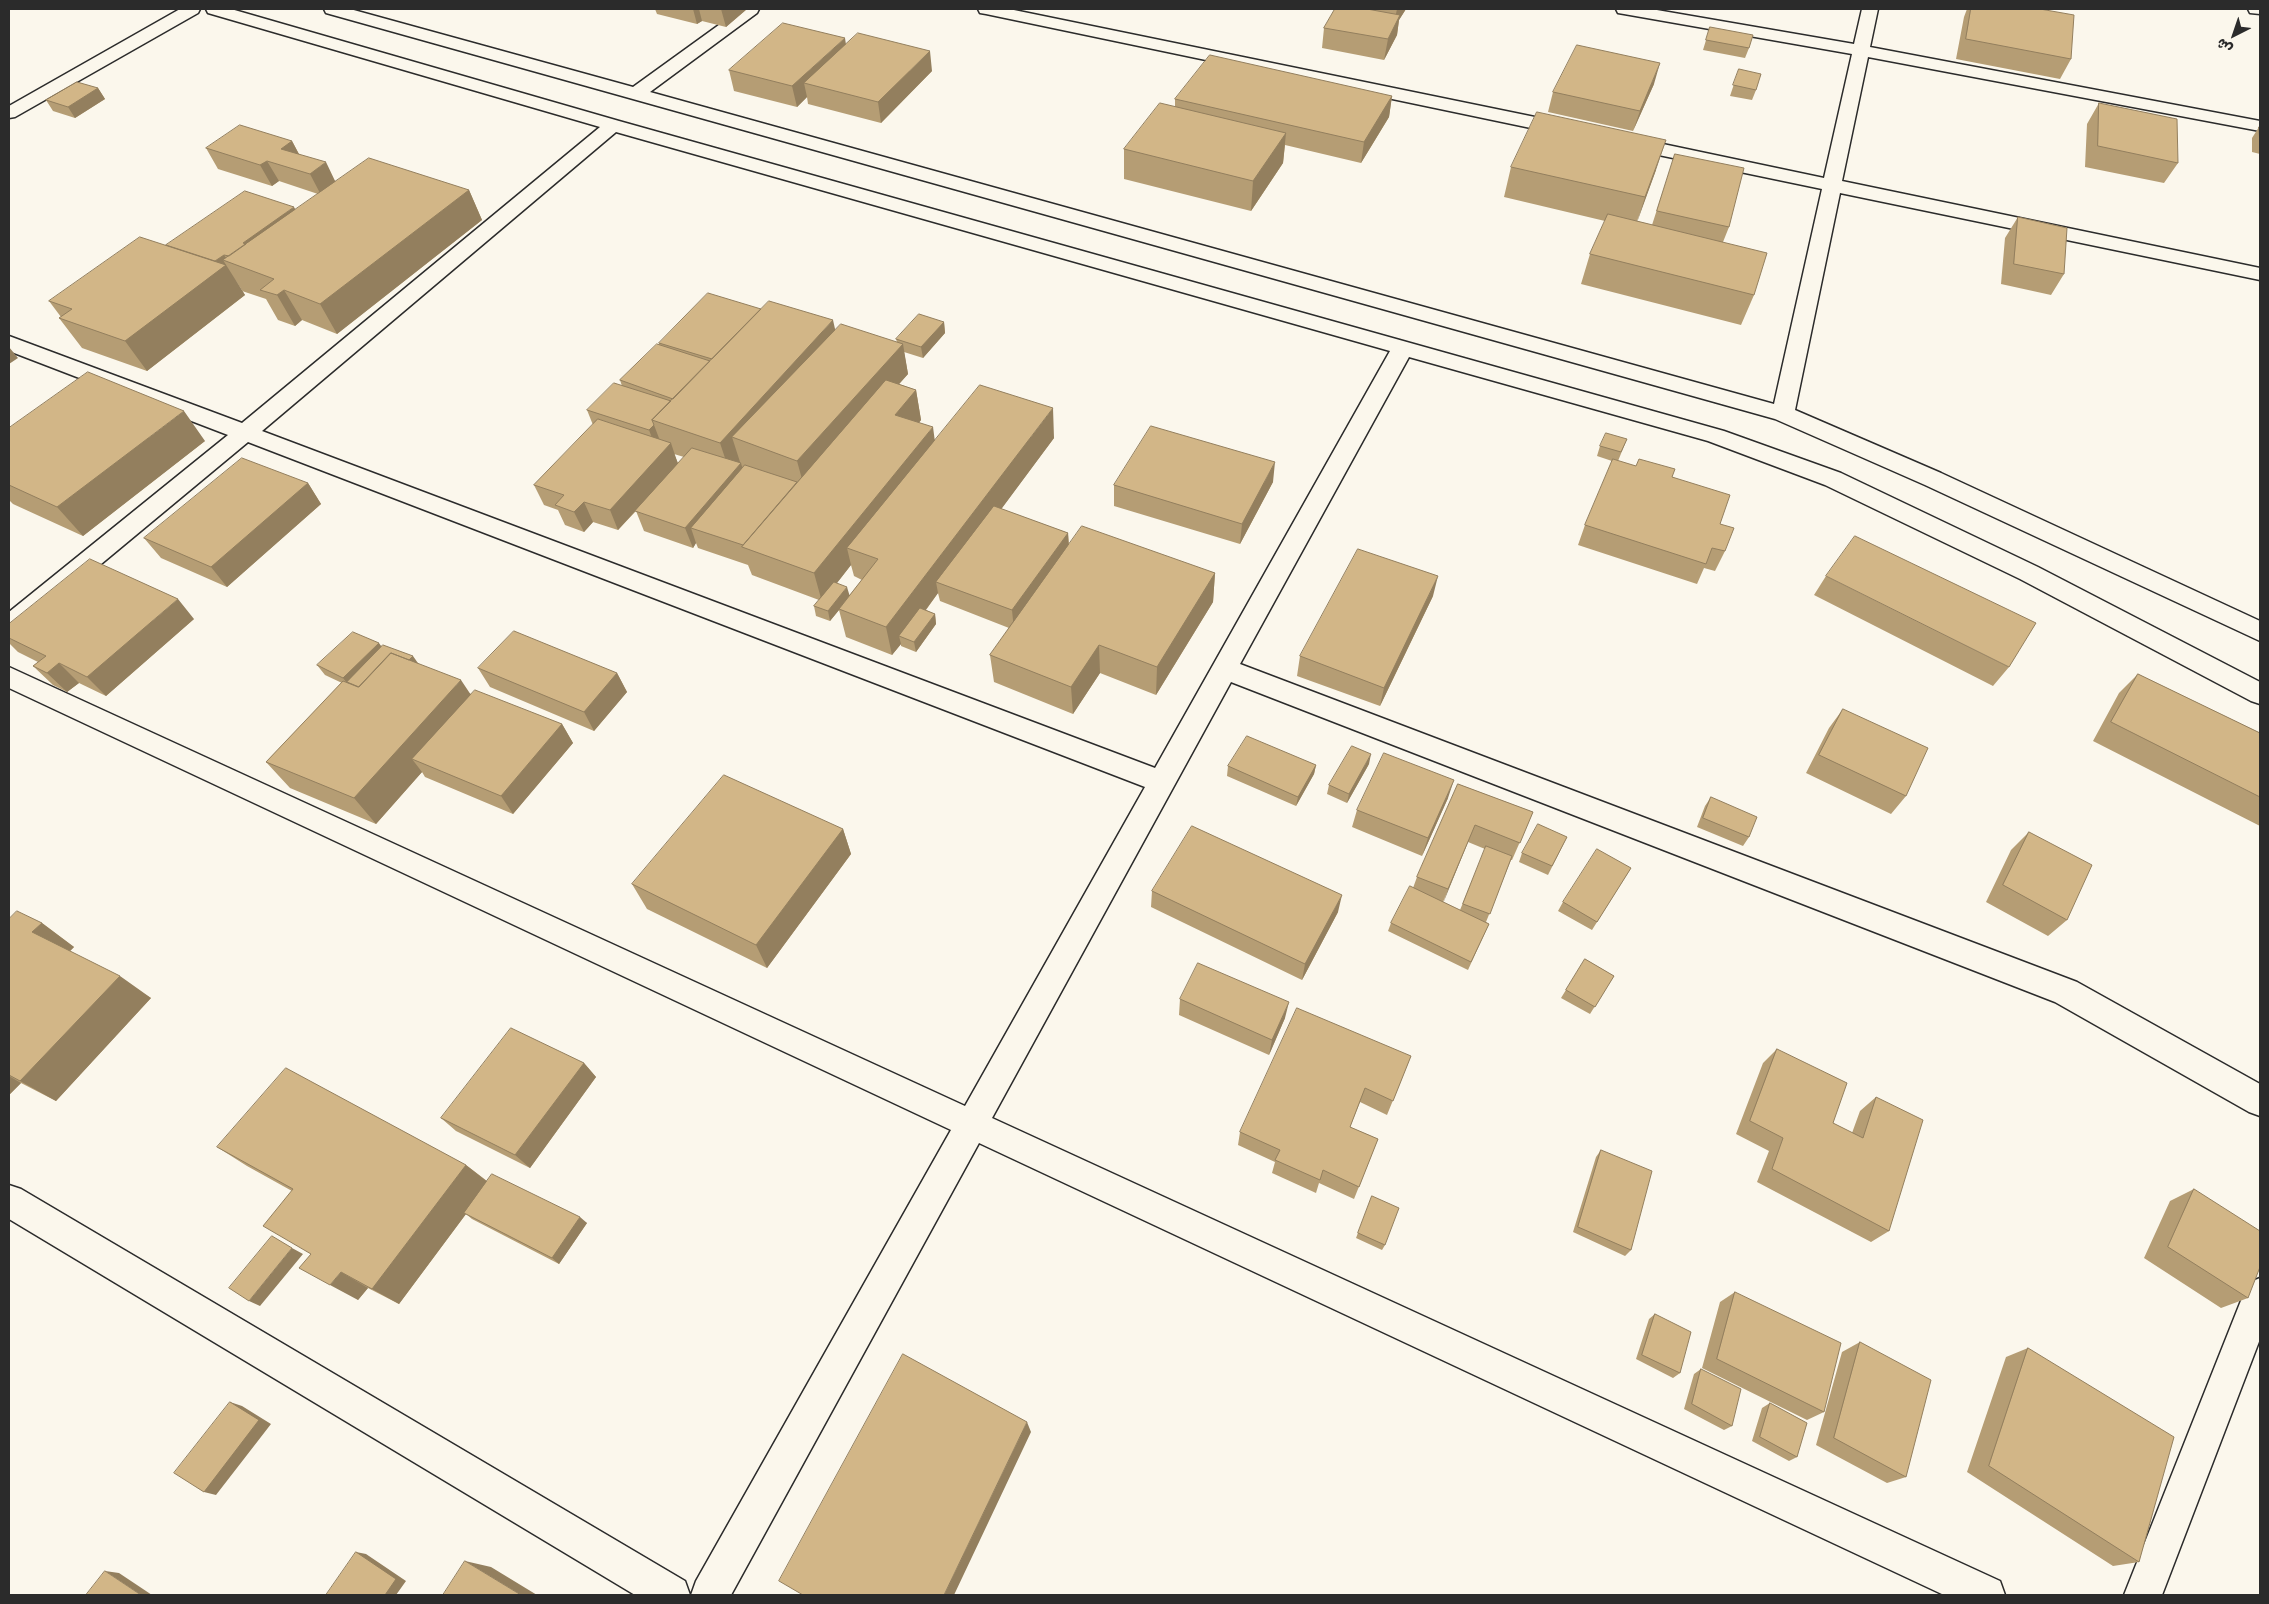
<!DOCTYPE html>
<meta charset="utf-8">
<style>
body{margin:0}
#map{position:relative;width:2269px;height:1604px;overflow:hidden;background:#fbf7ec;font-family:"Playpen Sans","Playpen Sans Arabic",sans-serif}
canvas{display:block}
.frame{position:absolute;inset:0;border:10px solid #2b2b2b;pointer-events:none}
.north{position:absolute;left:2209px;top:10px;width:50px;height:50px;-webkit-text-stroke:4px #fbf7ec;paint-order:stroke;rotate:221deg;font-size:14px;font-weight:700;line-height:20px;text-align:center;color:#2b2b2b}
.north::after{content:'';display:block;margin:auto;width:18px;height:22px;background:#2b2b2b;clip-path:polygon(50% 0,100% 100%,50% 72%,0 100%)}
</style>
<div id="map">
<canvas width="2269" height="1604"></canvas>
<div class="frame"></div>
<div class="north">ش</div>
</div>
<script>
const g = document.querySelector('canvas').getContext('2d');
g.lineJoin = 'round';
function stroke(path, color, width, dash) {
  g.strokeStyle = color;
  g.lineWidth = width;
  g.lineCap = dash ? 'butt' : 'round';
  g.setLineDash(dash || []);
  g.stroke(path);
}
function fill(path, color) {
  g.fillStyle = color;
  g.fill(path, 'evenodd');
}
const minor = new Path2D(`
 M180 9H200L198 13 15 117 9 118V106Z
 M206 9H231L619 121 1724 431 1841 473 2038 567 2260 682V704L2251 701 2020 579 1825 485 1708 441 1409 357 1240 664 2077 982 2260 1084V1116L2249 1112 2055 1002 1231 682 992 1118 2000 1581 2005 1595H1944L979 1143 731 1595H691L696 1581 951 1130 9 688V667L965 1106 1145 787 248 442 18 633 9 635V612L228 435 9 351V336L242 423 600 127 208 13ZM616 132 1390 351 1155 768 262 431Z
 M324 9H350L633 87 741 9H759L757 13 650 92 1774 404 1822 189 1625 148 1618 146 1616 142 1618 138 1625 136 1824 178 1852 54 1624 14 1618 13 1616 9H1651L1854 44 1862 9H1878L1870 47 2260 121V131L1868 57 1842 181 2260 268V280L1840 193 1795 410 1941 473 2260 621V641L1925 485 1775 419 326 13Z
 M978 9H1009L1569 124 1575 126 1578 130 1575 134 1569 136 986 14 980 13Z
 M2248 9H2260V14L2250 13Z
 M9 1185 21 1189 685 1581 690 1595H635L9 1219Z
 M2260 1278V1339L2162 1595H2124L2248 1283Z`);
stroke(minor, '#2b2b2b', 3);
fill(minor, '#fbf7ec');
fill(new Path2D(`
 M655 9H747L726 27 702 21 697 24 657 14Z
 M1335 9H1406L1399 20 1397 35 1384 60 1322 48 1324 28Z
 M1967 9H2040L2071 59 2060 79 1956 59 1964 17Z
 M1710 27 1749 48 1745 58 1703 50Z
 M1739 69 1756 90 1752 100 1730 96Z
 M729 70 932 71 881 123 808 104 807 97 797 107 734 91Z
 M1654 84 1633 131 1548 112 1553 92Z
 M98 88 105 99 75 118 53 111 46 100Z
 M1392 96 1389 117 1361 163 1285 145 1283 163 1251 211 1124 179V149L1175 107V99Z
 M2099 103 2178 163 2164 183 2085 167 2087 124Z
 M2259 127H2260V154L2252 152V138Z
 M292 141 299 154 335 181 469 190 482 220 337 334 302 320 295 326 278 320 266 299 242 291 234 278 245 295 147 371 82 348 59 318 61 317 49 301 166 245 296 210 318 194 279 181 272 186 218 169 206 148Z
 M1675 154 1729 227 1723 242 1754 295 1741 325 1581 284 1590 254 1605 221 1504 197 1511 167 1656 170 1637 221 1652 225Z
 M2018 217 2064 274 2051 295 2001 284 2005 238Z
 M944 322 945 333 923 358 904 352 908 374 899 384 916 390 921 420 919 423 935 440 1054 438 1001 509 1068 533 1069 544 1215 573 1213 602 1156 695 1100 673 1073 714 994 682 990 655 1009 628 940 601 938 593 926 610 935 614 936 624 916 652 901 646V644L892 655 846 637 839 610 830 621 816 616 814 606 819 600 752 575 748 565 698 548 696 543 693 548 644 531 636 511 618 530 593 522 584 532 565 525 558 510 544 505 534 485 593 425 587 410 622 386 620 380 659 344V343L835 330 897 342 896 339ZM674 454 684 457 678 463ZM851 565 854 576 862 580 849 596 837 583Z
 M9 428 205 441 83 536 13 504 9 500Z
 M1627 439 1618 461 1672 477 1720 524 1725 551 1715 571 1704 568 1697 584 1578 545 1585 525 1612 461 1597 456 1600 446Z
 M1273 482 1240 544 1114 506V485Z
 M308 483 321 504 227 587 161 558 144 538Z
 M1826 576 2009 667 1993 686 1814 595Z
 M1433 596 1380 706 1297 676 1300 656Z
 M194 619 106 696 79 683 67 692 53 685 33 666 38 662 18 652 9 643V624Z
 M381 646 417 663 471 694 562 724 573 743 513 814 425 777 422 772 376 824 290 788 266 762 342 683 325 675 317 665Z
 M478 668 617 673 627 692 594 731 490 687Z
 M2138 674 2260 733V826L2093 741 2119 693Z
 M1843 709 1906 796 1891 814 1806 773 1829 728Z
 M1369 764 1347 803 1327 794 1329 785Z
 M1316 765 1314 774 1296 806 1227 776 1228 766Z
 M1458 784 1533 812 1512 860H1511L1486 922 1489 924 1468 970 1388 931 1391 923 1413 888 1417 877ZM1468 842 1485 849 1460 910 1443 902Z
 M1711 797 1749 837 1743 846 1697 827 1705 806Z
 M1448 798 1422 856 1352 827 1357 810Z
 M843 829 851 854 767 968 647 909 632 884Z
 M2029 832 2067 920 2048 936 1986 902 2011 850Z
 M1567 837 1548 875 1519 862 1522 853Z
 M1631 868 1592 930 1558 911 1563 902Z
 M1152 891 1338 912 1302 980 1151 907Z
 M9 919 42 923 74 947 70 951 151 998 56 1101 21 1083 9 1095Z
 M1585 959 1614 976 1590 1014 1561 998Z
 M1180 999 1285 1018 1269 1055 1179 1015Z
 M1777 1049 1833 1123 1852 1133 1860 1111 1876 1097 1889 1231 1871 1242 1757 1182 1769 1151 1736 1134 1763 1063Z
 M1411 1056 1387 1115 1360 1102 1350 1127 1378 1139 1354 1199 1319 1183 1316 1193 1272 1173 1275 1162 1238 1145 1240 1132Z
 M584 1063 596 1077 530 1168 456 1131 441 1118Z
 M217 1147 466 1165 487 1181 587 1223 559 1264 472 1219 466 1214 399 1304 368 1288 358 1300 292 1191 247 1166Z
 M1601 1150 1631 1250 1625 1256 1573 1232 1596 1157Z
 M2194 1189 2248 1298 2221 1308 2144 1258 2170 1201Z
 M1372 1196 1385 1245 1382 1250 1356 1238Z
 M1735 1292 1824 1412 1807 1420 1702 1368 1720 1302Z
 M1655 1314 1680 1373 1673 1378 1636 1359 1649 1319Z
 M1860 1342 1906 1477 1887 1483 1816 1445 1842 1352Z
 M2028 1348 2139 1562 2113 1566 1967 1472 2006 1357Z
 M1701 1369 1732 1426 1724 1430 1684 1409 1694 1374Z
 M1770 1403 1797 1457 1789 1461 1752 1441 1762 1408Z`), '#b59d74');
fill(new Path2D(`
 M693 9H699L702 21 697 24Z
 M721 9H747L726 27Z
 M1397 9H1406L1399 20 1397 35 1384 60 1388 39 1393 28Z
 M845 38 848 58 804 83 807 97 797 107 792 86Z
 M930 51 932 71 881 123 878 102Z
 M1660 63 1654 84 1633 131 1640 111Z
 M98 88 105 99 75 118 68 107Z
 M1392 96 1389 117 1361 163 1364 142Z
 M1286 133 1283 163 1251 211 1253 181Z
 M1666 140 1656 170 1635 228 1645 197Z
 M292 141 303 162 281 149Z
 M267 161 279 181 272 186 260 165Z
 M326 162 336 183 321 195 310 174Z
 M469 190 482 220 337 334 320 304Z
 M294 207 306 228 261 266 243 243Z
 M224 255 229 262 223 260 245 295 147 371 125 341 211 264Z
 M284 290 302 320 295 326 277 295Z
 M833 320 840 351 732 437 740 462 730 473 720 443Z
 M944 322 945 333 923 358 921 347Z
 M903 344 908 374 805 490 797 461Z
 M9 347 18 358 9 364Z
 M916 390 921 420 900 445 895 415Z
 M1053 408 1054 438 945 585 936 582 938 593 905 638 899 636 901 644 892 655 886 627Z
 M184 411 205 441 83 536 57 507Z
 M654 425 662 446 657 451 649 430Z
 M933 427 937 457 847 548 851 565 822 602 814 573Z
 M671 443 678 464 618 530 610 510Z
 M1275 462 1273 482 1240 544 1242 524Z
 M741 463 747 484 691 528 696 543 693 548 685 528Z
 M308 483 321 504 227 587 211 567Z
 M584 502 593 522 584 532 574 512Z
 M1068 533 1069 553 1014 630 1012 610Z
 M1215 573 1213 602 1156 695 1157 667Z
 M1438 576 1433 596 1380 706 1384 688Z
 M847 587 850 597 839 609V610L830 621 828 611Z
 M178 599 194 619 106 696 87 677Z
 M935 614 936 624 916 652 914 642Z
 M379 643 386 653 350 687 343 678Z
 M1099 645 1100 673 1073 714 1071 687Z
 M413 656 420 666 377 694Z
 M59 663 79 683 67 692 47 673Z
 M617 673 627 692 594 731 584 712Z
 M461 680 479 707 412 759 422 772 376 824 354 798Z
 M562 724 573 743 513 814 501 796Z
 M1371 754 1369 764 1347 803 1349 794Z
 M1316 765 1314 774 1296 806 1298 797Z
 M1454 780 1448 798 1422 856 1428 838Z
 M1475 825 1468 842 1442 906 1448 889Z
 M843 829 851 854 767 968 756 945Z
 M1342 895 1338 912 1302 980 1305 964Z
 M42 923 74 947 65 956 32 932Z
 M120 976 151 998 56 1101 20 1081Z
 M1289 1002 1285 1018 1269 1055 1272 1040Z
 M584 1063 596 1077 530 1168 515 1155Z
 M9 1076 21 1083 9 1095Z
 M466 1165 489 1183 399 1304 372 1289Z
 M580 1217 587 1223 559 1264 552 1258Z
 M292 1248 303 1254 260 1306 249 1301Z
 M341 1272 368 1288 358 1300 330 1285Z
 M230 1402 242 1406 271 1424 216 1495 204 1492Z
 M1027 1422 1031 1432 954 1595H944Z
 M356 1552 366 1554 406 1581 396 1595H385Z
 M465 1561 491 1567 537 1595H521Z
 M105 1571 119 1573 152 1595H141Z`), '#937f5e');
const building = new Path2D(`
 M1335 9H1367L1400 15 1388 39 1324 28Z
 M1971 9H2040L2074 15 2071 59 1966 39Z
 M783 23 845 38 792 86 729 70Z
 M1710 27 1753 35 1749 48 1706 40Z
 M858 33 930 51 878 102 804 83Z
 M1577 45 1660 63 1640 111 1553 92Z
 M1210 55 1392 96 1364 142 1175 99Z
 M1739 69 1761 74 1756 90 1733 85Z
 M77 82 98 88 68 107 46 100Z
 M1160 103 1286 133 1253 181 1124 149Z
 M2099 103 2177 119 2178 163 2098 146Z
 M1537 112 1666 140 1645 197 1511 167Z
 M240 125 292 141 281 149 326 162 310 174 267 161 260 165 206 148Z
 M2259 127H2260V142Z
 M1675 154 1744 168 1729 227 1657 211Z
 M369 158 469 190 320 304 284 290 277 295 260 290 274 279 223 260Z
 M245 191 294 207 243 243 246 244 229 256 224 255 215 261 166 245Z
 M1608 214 1767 253 1754 295 1590 254Z
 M2018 217 2067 228 2064 274 2014 264Z
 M140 237 226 265 125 341 59 318 72 309 49 301Z
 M708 293 761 309 712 359 659 343Z
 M769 301 833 320 720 443 652 420Z
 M919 314 944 322 921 347 896 339Z
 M841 324 903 344 797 461 732 437Z
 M657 344 710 361 673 399 620 380Z
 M88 372 184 411 57 507 9 485V428Z
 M886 380 916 390 895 415 933 427 814 573 742 547Z
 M614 383 671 401 652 420 654 425 649 430 587 410Z
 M980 385 1053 408 886 627 839 609 878 559 847 548Z
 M598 419 671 443 610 510 584 502 574 512 555 505 564 495 534 485Z
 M1151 426 1275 462 1242 524 1114 485Z
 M1606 433 1627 439 1621 452 1600 446Z
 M692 448 741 463 685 528 635 511Z
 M242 458 308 483 211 567 144 538Z
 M1613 459 1636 466 1639 459 1675 469 1672 477 1730 495 1720 524 1734 528 1725 551 1712 548 1706 564 1585 525Z
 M745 465 797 482 743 545 691 528Z
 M994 506 1068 533 1012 610 936 582Z
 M1082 526 1215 573 1157 667 1099 645 1071 687 990 655Z
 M1855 536 2036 623 2009 667 1826 576Z
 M1358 549 1438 576 1384 688 1300 656Z
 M90 559 178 599 87 677 59 663 47 673 33 666 46 656 9 638V624Z
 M834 582 847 587 828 611 814 606Z
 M920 608 935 614 914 642 899 636Z
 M514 631 617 673 584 712 478 668Z
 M353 632 379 643 343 678 317 665Z
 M383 645 413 656 409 660 391 653 359 687 347 682Z
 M391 653 461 680 354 798 266 762 343 681 358 687Z
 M2138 674 2260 733V797L2111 722Z
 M475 690 562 724 501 796 412 759Z
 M1843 709 1928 748 1906 796 1819 755Z
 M1247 736 1316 765 1298 797 1228 766Z
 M1352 746 1371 754 1349 794 1329 785Z
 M1384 753 1454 780 1428 838 1357 810Z
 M724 775 843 829 756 945 632 884Z
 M1458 784 1533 812 1520 843 1475 825 1448 889 1417 877Z
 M1711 797 1757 817 1749 837 1703 818Z
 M1538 824 1567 837 1552 866 1522 853Z
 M1192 826 1342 895 1305 964 1152 891Z
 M2029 832 2092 865 2067 920 2003 885Z
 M1486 846 1512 856 1490 914 1463 904Z
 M1597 849 1631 868 1597 922 1563 902Z
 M1410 886 1489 924 1471 962 1391 923Z
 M17 911 42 923 32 932 120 976 20 1081 9 1075V919Z
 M1585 959 1614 976 1595 1007 1566 990Z
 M1198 963 1289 1002 1272 1040 1180 999Z
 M1297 1008 1411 1056 1393 1101 1365 1088 1350 1127 1378 1139 1359 1187 1323 1170 1320 1180 1275 1160 1280 1150 1240 1132Z
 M511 1028 584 1063 515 1155 441 1118Z
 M1777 1049 1847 1083 1833 1123 1863 1138 1876 1097 1923 1120 1889 1231 1772 1169 1783 1138 1750 1121Z
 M286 1068 466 1165 372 1289 341 1272 330 1285 299 1268 311 1254 263 1226 293 1189 217 1147Z
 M1601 1150 1652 1171 1631 1250 1578 1227Z
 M492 1174 580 1217 552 1258 464 1213Z
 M2194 1189 2260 1231V1267L2248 1298 2168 1247Z
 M1372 1196 1399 1208 1385 1245 1358 1233Z
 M272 1236 292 1248 249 1301 229 1288Z
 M1735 1292 1841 1343 1824 1412 1717 1359Z
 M1655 1314 1691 1332 1680 1373 1642 1355Z
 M1860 1342 1931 1380 1906 1477 1834 1438Z
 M2028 1348 2174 1437 2139 1562 1989 1466Z
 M903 1354 1027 1422 944 1595H803L779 1581Z
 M1701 1369 1741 1389 1732 1426 1692 1404Z
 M230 1402 259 1420 204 1492 174 1473Z
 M1770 1403 1807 1423 1797 1457 1760 1437Z
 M356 1552 396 1579 385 1595H326Z
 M465 1561 521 1595H443Z
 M105 1571 141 1595H86Z`);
fill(building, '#d2b687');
stroke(building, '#937f5e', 1);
</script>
